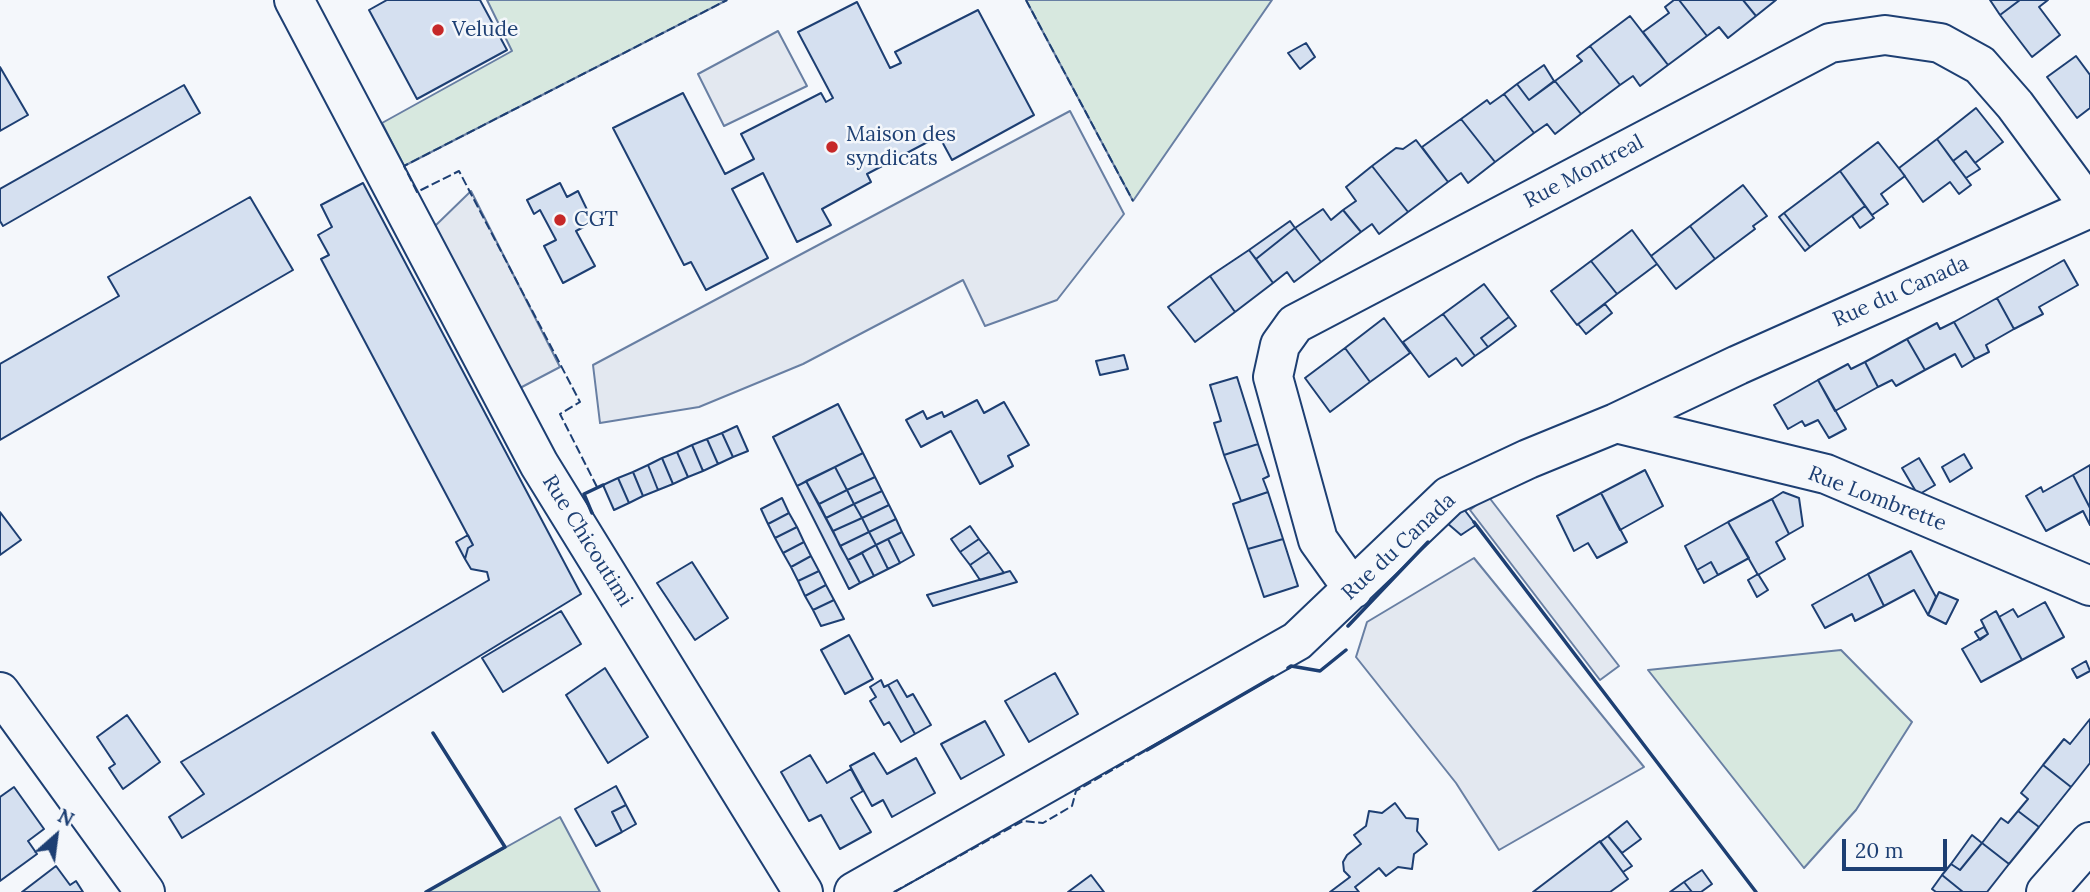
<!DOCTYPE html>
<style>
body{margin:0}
#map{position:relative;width:2090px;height:892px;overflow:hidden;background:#f4f7fb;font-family:Lora,serif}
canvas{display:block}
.north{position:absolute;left:21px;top:801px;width:70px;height:70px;-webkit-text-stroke:5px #f4f7fb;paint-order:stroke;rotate:28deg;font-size:19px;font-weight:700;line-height:28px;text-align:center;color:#1d3f73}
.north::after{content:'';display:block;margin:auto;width:24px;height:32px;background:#1d3f73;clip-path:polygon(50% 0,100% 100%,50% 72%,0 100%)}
.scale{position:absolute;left:1842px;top:839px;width:105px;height:32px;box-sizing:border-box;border:4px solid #1d3f73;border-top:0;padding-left:9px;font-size:21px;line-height:24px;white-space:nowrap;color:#1d3f73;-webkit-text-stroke:5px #f4f7fb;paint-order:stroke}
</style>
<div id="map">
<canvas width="2090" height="892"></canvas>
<div class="north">N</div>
<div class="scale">20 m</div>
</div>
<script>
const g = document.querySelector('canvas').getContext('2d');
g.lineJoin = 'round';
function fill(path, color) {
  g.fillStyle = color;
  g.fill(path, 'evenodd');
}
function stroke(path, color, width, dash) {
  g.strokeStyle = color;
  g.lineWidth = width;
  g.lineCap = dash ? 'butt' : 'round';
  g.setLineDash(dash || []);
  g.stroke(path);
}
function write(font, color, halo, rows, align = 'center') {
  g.font = font + ' Lora,serif';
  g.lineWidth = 5;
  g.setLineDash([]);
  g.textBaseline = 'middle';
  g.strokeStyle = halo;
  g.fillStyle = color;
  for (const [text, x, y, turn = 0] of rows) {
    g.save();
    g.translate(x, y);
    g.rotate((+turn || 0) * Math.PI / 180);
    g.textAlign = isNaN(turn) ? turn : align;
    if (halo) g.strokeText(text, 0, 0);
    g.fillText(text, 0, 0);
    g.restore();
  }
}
const green = new Path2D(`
 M487 0H727L404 166 382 123 512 51Z
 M1026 0H1272L1133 201Z
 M1841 650 1912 722 1856 810 1804 868 1648 670Z
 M560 817 600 892H426Z`);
fill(green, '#d7e8df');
stroke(green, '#687fa3', 2);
const parking = new Path2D(`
 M778 31 807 86 724 126 698 74Z
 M1070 111 1124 214 1057 300 985 326 963 280 803 364 699 407 600 423 593 365Z
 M471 191 560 367 520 388 434 227Z
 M1488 496 1619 666 1600 680 1470 510Z
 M1474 558 1644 767 1499 850 1456 783 1356 657 1367 622Z`);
fill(parking, '#e3e8f0');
stroke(parking, '#687fa3', 2);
const building = new Path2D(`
 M387 0H480L507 50 417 99 369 10Z
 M1674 0H1679L1707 36 1668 65 1643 32 1669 13 1665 7Z
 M1679 0H1743L1756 16 1728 38 1719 27 1707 36Z
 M1743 0H1776L1756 16Z
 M1990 0H2020L2000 15Z
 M2020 0H2048L2039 7 2060 35 2032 57 2000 15Z
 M857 2 890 68 901 63 895 52 978 10 1034 115 952 160 939 136 867 174 871 182 822 209 831 225 797 242 763 173 732 189 768 258 706 290 691 262 684 265 613 128 683 93 725 174 754 159 741 134 821 93 826 102 833 98 798 32Z
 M1630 16 1668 65 1640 86 1633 76 1620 85 1590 46Z
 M1306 43 1315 57 1300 69 1288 53Z
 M1590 46 1620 85 1581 114 1555 81 1582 61 1577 56Z
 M2076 56 2090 75V108L2077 118 2047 77Z
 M1544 65 1554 81 1529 100 1517 84Z
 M0 67 28 115 0 131Z
 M1555 81 1581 114 1555 134 1547 124 1534 133 1504 94 1517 84 1529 100Z
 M184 85 200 113 3 226 0 221V189Z
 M1504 94 1534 133 1495 162 1461 119 1487 100 1490 104Z
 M1976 108 2003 142 1975 163 1966 151 1953 161 1937 139Z
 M1461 119 1495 162 1468 183 1461 173 1448 182 1422 147Z
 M1937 139 1971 185 1959 194 1950 182 1923 202 1899 168Z
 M1416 140 1448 182 1408 212 1372 166 1396 148 1403 149Z
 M1878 142 1905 176 1881 194 1888 204 1872 215 1840 171Z
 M1966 151 1980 169 1966 178 1953 161Z
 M1372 166 1408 212 1379 234 1372 224 1361 232 1343 210 1356 201 1346 187Z
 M1840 171 1865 206 1810 247 1784 213Z
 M363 183 581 594 182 838 169 817 204 794 181 762 489 580 487 572 471 569 465 559 468 548 473 545 321 259 329 255 318 235 332 227 321 205Z
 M560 183 567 197 578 191 593 222 576 231 595 266 563 283 544 246 556 240 540 210 534 214 527 200Z
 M1743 185 1767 216 1753 226 1755 229 1715 259 1690 226Z
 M250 197 293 270 0 440V364L119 296 108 277Z
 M1865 206 1874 218 1860 228 1852 216Z
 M1323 209 1331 220 1343 210 1361 232 1321 262 1295 228Z
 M1784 213 1810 247 1805 251 1779 217Z
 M1290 221 1295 228 1256 259 1249 250Z
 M1690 226 1715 259 1676 289 1651 256Z
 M1295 228 1321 262 1294 282 1287 272 1273 283 1256 259Z
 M1632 230 1657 264 1617 294 1591 261Z
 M1249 250 1273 283 1235 312 1210 276Z
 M2064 260 2078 285 2039 307 2043 314 2014 329 1997 298Z
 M1591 261 1617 294 1577 325 1551 291Z
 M1210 276 1235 312 1195 342 1168 307Z
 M1484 284 1509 317 1481 338 1488 347 1475 356 1443 314Z
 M1997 298 2014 329 1986 345 1989 352 1975 359 1954 322Z
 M1605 304 1612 313 1586 334 1578 324Z
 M1443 314 1475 356 1462 366 1456 358 1429 377 1403 342Z
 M1509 317 1516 326 1488 347 1481 338Z
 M1384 318 1410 353 1370 382 1345 348Z
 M1954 322 1975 359 1962 367 1955 354 1925 370 1907 339 1937 323 1940 329Z
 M1907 339 1925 370 1896 386 1892 380 1878 387 1865 362Z
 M1345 348 1370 382 1330 412 1305 378Z
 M1124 355 1128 369 1100 375 1096 361Z
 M1865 362 1878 387 1835 411 1818 380 1848 364 1851 369Z
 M1237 377 1258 444 1224 455 1214 423 1221 421 1210 385Z
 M1818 380 1846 429 1829 438 1818 420 1805 426 1802 421 1788 429 1774 405Z
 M977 400 984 413 1004 402 1029 445 1008 456 1013 466 980 484 951 431 921 447 906 420 923 411 927 419 942 412 944 417Z
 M838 404 863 453 797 486 773 437Z
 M737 426 748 451 733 457 722 433Z
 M722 433 733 457 718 464 707 439Z
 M707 439 718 464 703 471 692 445Z
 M1258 444 1269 476 1263 479 1268 492 1241 501 1224 455Z
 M692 445 703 471 688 477 677 452Z
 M677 452 688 477 673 484 662 458Z
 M863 453 875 477 847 490 835 467Z
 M1964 454 1972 468 1950 482 1942 467Z
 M662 458 673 484 658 490 648 465Z
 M1919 458 1935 485 1918 495 1902 468Z
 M648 465 658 490 643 496 633 472Z
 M2090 465V508L2073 475Z
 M835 467 847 490 819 504 806 481Z
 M1645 470 1663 506 1620 530 1601 493Z
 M633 472 643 496 629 503 618 478Z
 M2073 475 2090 508V525L2083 511 2046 531 2026 496 2041 487 2043 492Z
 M875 477 882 491 854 504 847 490Z
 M618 478 629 503 614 510 603 485Z
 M806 481 860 583 849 589 797 486Z
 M847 490 854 504 826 518 819 504Z
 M882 491 889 505 862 518 854 504Z
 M1268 492 1283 539 1248 549 1233 504Z
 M1783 492 1799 498 1803 526 1789 534 1772 499Z
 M1601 493 1627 542 1597 558 1588 543 1574 551 1557 516Z
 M782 498 789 513 768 524 761 509Z
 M1772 499 1789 534 1776 542 1785 559 1758 575 1728 522Z
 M854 504 862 518 833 531 826 518Z
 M889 505 896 519 869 532 862 518Z
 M1463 508 1476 525 1461 535 1447 523Z
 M0 512 21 540 0 555Z
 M789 513 797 527 775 538 768 524Z
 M862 518 869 532 840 546 833 531Z
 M896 519 902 532 876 545 869 532Z
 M1728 522 1749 558 1718 575 1711 562 1697 570 1685 546Z
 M970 526 979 539 960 552 951 539Z
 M797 527 804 542 783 553 775 538Z
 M869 532 876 545 848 560 840 546Z
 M902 532 914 555 900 563 888 539Z
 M468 535 473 545 468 548 465 559 456 542Z
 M888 539 900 563 888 569 876 545Z
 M979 539 989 552 970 565 960 552Z
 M1283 539 1298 586 1264 597 1248 549Z
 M804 542 811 556 791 567 783 553Z
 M876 545 888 569 874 576 862 553Z
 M1911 551 1936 597 1928 615 1914 590 1884 606 1868 574Z
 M989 552 1004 573 980 580 970 565Z
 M862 553 874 576 860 583 848 560Z
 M811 556 819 571 798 581 791 567Z
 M692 562 728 618 695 640 657 583Z
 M1711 562 1718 575 1704 583 1697 570Z
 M819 571 826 585 805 596 798 581Z
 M1010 571 1017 582 933 606 927 595Z
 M1758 574 1768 590 1757 597 1748 580Z
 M1868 574 1884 606 1855 621 1852 614 1825 628 1812 605Z
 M826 585 834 600 813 610 805 596Z
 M1939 592 1958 600 1946 624 1928 615Z
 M834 600 844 619 821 626 813 610Z
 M2045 602 2064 637 2022 660 1999 617 2013 609 2018 617Z
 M561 611 581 644 503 692 482 658Z
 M1996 611 2022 660 1981 682 1962 649 1988 634 1981 620Z
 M1984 627 1988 634 1980 640 1975 632Z
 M849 635 873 679 845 694 821 650Z
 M2086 661 2090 671 2077 678 2072 669Z
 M605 668 648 737 608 763 566 695Z
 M1055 673 1078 714 1029 742 1005 701Z
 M881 680 884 687 888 685 915 734 901 742 889 722 884 725 870 701 876 697 870 687Z
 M897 680 907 697 913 694 931 725 915 734 888 685Z
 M127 715 160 762 123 789 109 768 115 764 97 737Z
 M2090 719V763L2071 787 2043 765 2064 739 2070 744Z
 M985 721 1004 755 961 779 941 744Z
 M874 753 887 774 916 758 935 793 892 817 883 800 872 806 850 766Z
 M810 755 827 783 851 769 863 791 851 798 871 832 840 849 821 815 809 821 781 772Z
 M2043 765 2071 787 2039 827 2018 811 2028 799 2021 793Z
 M616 786 626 805 612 812 622 832 596 846 575 809Z
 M14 787 44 829 28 841 37 854 0 881V797Z
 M1395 803 1406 818 1418 819 1417 831 1427 844 1414 854 1412 869 1398 867 1386 876 1379 868 1355 887 1359 892H1330L1350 877 1344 871 1343 862 1347 855 1361 844 1354 835 1366 826 1369 811 1382 813Z
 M626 805 636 824 622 832 612 812Z
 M2018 811 2039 827 2009 864 1982 843 2001 818 2008 823Z
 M1627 821 1641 839 1622 853 1608 836Z
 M1972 835 1982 843 1960 870 1951 864Z
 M1608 836 1632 866 1623 872 1600 842Z
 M1600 841 1628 879 1610 892H1533Z
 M1982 843 2009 864 1987 892H1963L1942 875 1951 864 1960 870Z
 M56 866 70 885 76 881 83 892H22Z
 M1702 870 1712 884 1701 892H1692L1684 882Z
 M1091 875 1104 892H1068Z
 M1942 875 1963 892H1936L1932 889Z
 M1684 882 1692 892H1670Z`);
fill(building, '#d5e0f0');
stroke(building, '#1d3f73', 2);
const minor = new Path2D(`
 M294 0 539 464 803 892
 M1616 423 1826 474 2090 586
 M1353 589 1318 540 1273 377 1280 345 1295 324 1830 43 1885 35 1940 43 1980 65 2015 105 2090 207
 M0 692 145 892
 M854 892 1297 641 1449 496 1528 459 1616 423 1738 365 2090 208
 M2046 892 2090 842`);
stroke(minor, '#1d3f73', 42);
stroke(minor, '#f4f7fb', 38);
stroke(new Path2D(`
 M1026 0 1133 201
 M597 487 560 414 580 402 459 171 417 192 404 166 727 0
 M894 892 1023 821 1043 823 1072 806 1076 791 1147 750`), '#1d3f73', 2, [9, 3.5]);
stroke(new Path2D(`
 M592 513 584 494 603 485
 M1474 522 1756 892
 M1348 626 1428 542
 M1288 668 1291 666 1320 671 1346 650
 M1147 750 1273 677
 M426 892 505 847 433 733`), '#1d3f73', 3.5);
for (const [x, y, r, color] of [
 [438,30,7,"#c62828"],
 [832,147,7,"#c62828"],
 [560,220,7,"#c62828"]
]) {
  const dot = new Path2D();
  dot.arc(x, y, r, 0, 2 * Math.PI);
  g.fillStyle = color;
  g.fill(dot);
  stroke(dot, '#f4f7fb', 2.5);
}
write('21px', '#1d3f73', '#f4f7fb', [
 ["Velude",452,30],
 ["Maison des",846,135],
 ["syndicats",846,159],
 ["CGT",574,220]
], 'left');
write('21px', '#1d3f73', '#f4f7fb', [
 ["Rue Montreal",1584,172,-28],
 ["Rue du Canada",1901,292,-24],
 ["Rue Lombrette",1877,499,21],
 ["Rue Chicoutimi",587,541,58],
 ["Rue du Canada",1399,547,-43]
]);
</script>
